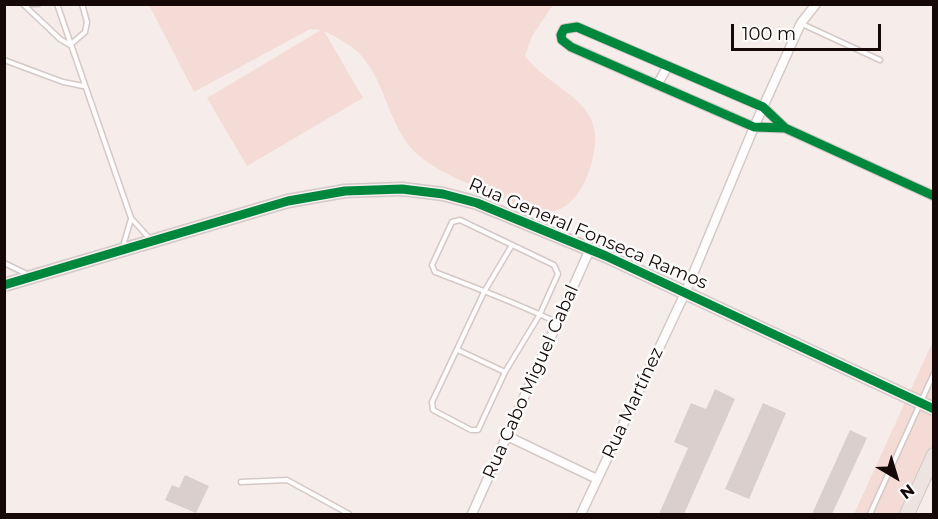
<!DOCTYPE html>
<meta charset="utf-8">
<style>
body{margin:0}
#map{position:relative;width:938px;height:519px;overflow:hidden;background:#f6edeb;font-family:Montserrat,sans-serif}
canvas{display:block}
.frame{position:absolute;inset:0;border:6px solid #150806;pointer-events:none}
.north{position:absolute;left:866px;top:447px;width:60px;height:60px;-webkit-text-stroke:4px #fbfbfb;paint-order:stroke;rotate:142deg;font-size:16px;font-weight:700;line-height:24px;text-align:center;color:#150806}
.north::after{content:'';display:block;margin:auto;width:21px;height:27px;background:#150806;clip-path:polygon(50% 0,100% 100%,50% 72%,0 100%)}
.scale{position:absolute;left:731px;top:24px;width:150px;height:27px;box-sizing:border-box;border:3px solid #150806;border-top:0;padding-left:8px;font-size:18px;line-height:21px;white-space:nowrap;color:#150806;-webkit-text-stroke:4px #fbfbfb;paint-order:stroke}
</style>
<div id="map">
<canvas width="938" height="519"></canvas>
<div class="frame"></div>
<div class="north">N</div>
<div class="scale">100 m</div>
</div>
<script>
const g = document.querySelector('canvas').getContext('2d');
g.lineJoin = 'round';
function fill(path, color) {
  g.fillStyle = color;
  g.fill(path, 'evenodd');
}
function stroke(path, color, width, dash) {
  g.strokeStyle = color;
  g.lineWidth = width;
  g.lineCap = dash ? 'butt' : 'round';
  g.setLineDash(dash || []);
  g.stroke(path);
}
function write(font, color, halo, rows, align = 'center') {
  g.font = font + ' Montserrat,sans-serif';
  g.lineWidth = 5;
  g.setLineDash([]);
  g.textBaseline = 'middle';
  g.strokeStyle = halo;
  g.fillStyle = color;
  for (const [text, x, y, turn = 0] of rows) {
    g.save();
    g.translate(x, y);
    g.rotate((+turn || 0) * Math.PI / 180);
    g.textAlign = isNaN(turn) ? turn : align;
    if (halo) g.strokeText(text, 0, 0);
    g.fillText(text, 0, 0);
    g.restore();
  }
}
fill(new Path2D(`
 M149 5H553L532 36 525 56C561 100 615 100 588 174 582 189 573 205 557 210 536 217 516 204 497 196 469 183 436 173 414 151 389 125 386 86 364 59 354 46 338 38 324 31L363 98 247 166 207 98 321 30 310 29 194 92Z
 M933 341V373L870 514H854Z
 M933 380V462L910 514H873Z`), '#f4dbd5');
fill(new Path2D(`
 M715 389 735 399 684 514H659L688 448 674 442 691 403 706 409Z
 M763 403 786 413 749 499 725 489Z
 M850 430 867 438 832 514H812Z
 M185 475 209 486 196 513 165 500 172 485 179 488Z`), '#dacfcc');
const lane = new Path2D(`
 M23 4 60 39 70 45 85 32 87 22 82 4
 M26 4H38
 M57 4 131 218 150 239
 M802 24 880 60
 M4 60 63 82 83 86
 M512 245 484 292 432 402 433 410 471 430H478L505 372 540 314 558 274 554 265 460 220 452 222 432 265 435 272C476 288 517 303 556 322
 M123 246 131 219
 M4 263 27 274
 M458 350 505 372
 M241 482 287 480 349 514
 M870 514 934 373`);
const street = new Path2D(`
 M657 85 668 66
 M785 128 754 127 571 47 562 40 561 35 564 29 577 27 763 107 785 128 934 196
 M507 436 597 479
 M472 514 590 249
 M581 514 686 291 754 127 801 23 816 4`);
const secondary = new Path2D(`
 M4 285 288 201 345 191 402 189 443 194 477 203 606 256 934 409`);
const primary = new Path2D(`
 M907 514 934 455`);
stroke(lane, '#d4c9c6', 7);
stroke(street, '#d4c9c6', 11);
stroke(secondary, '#d4c9c6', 15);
stroke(primary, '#cdc7c6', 16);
stroke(lane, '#fefcfc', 4);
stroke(street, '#fefcfc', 8);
stroke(secondary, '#f5f0ef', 12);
stroke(primary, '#ede4e2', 14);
stroke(new Path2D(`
 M785 128 754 127 571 47 562 40 561 35 564 29 577 27 763 107 785 128 934 196
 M4 285 288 201 345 191 402 189 443 194 477 203 606 256 934 409`), '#00873e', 9);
write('18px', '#150806', '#fbfbfb', [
 ["Rua General Fonseca Ramos",588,234,23],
 ["Rua Cabo Miguel Cabal",531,382,-66],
 ["Rua Martínez",633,403,-65]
]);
</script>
